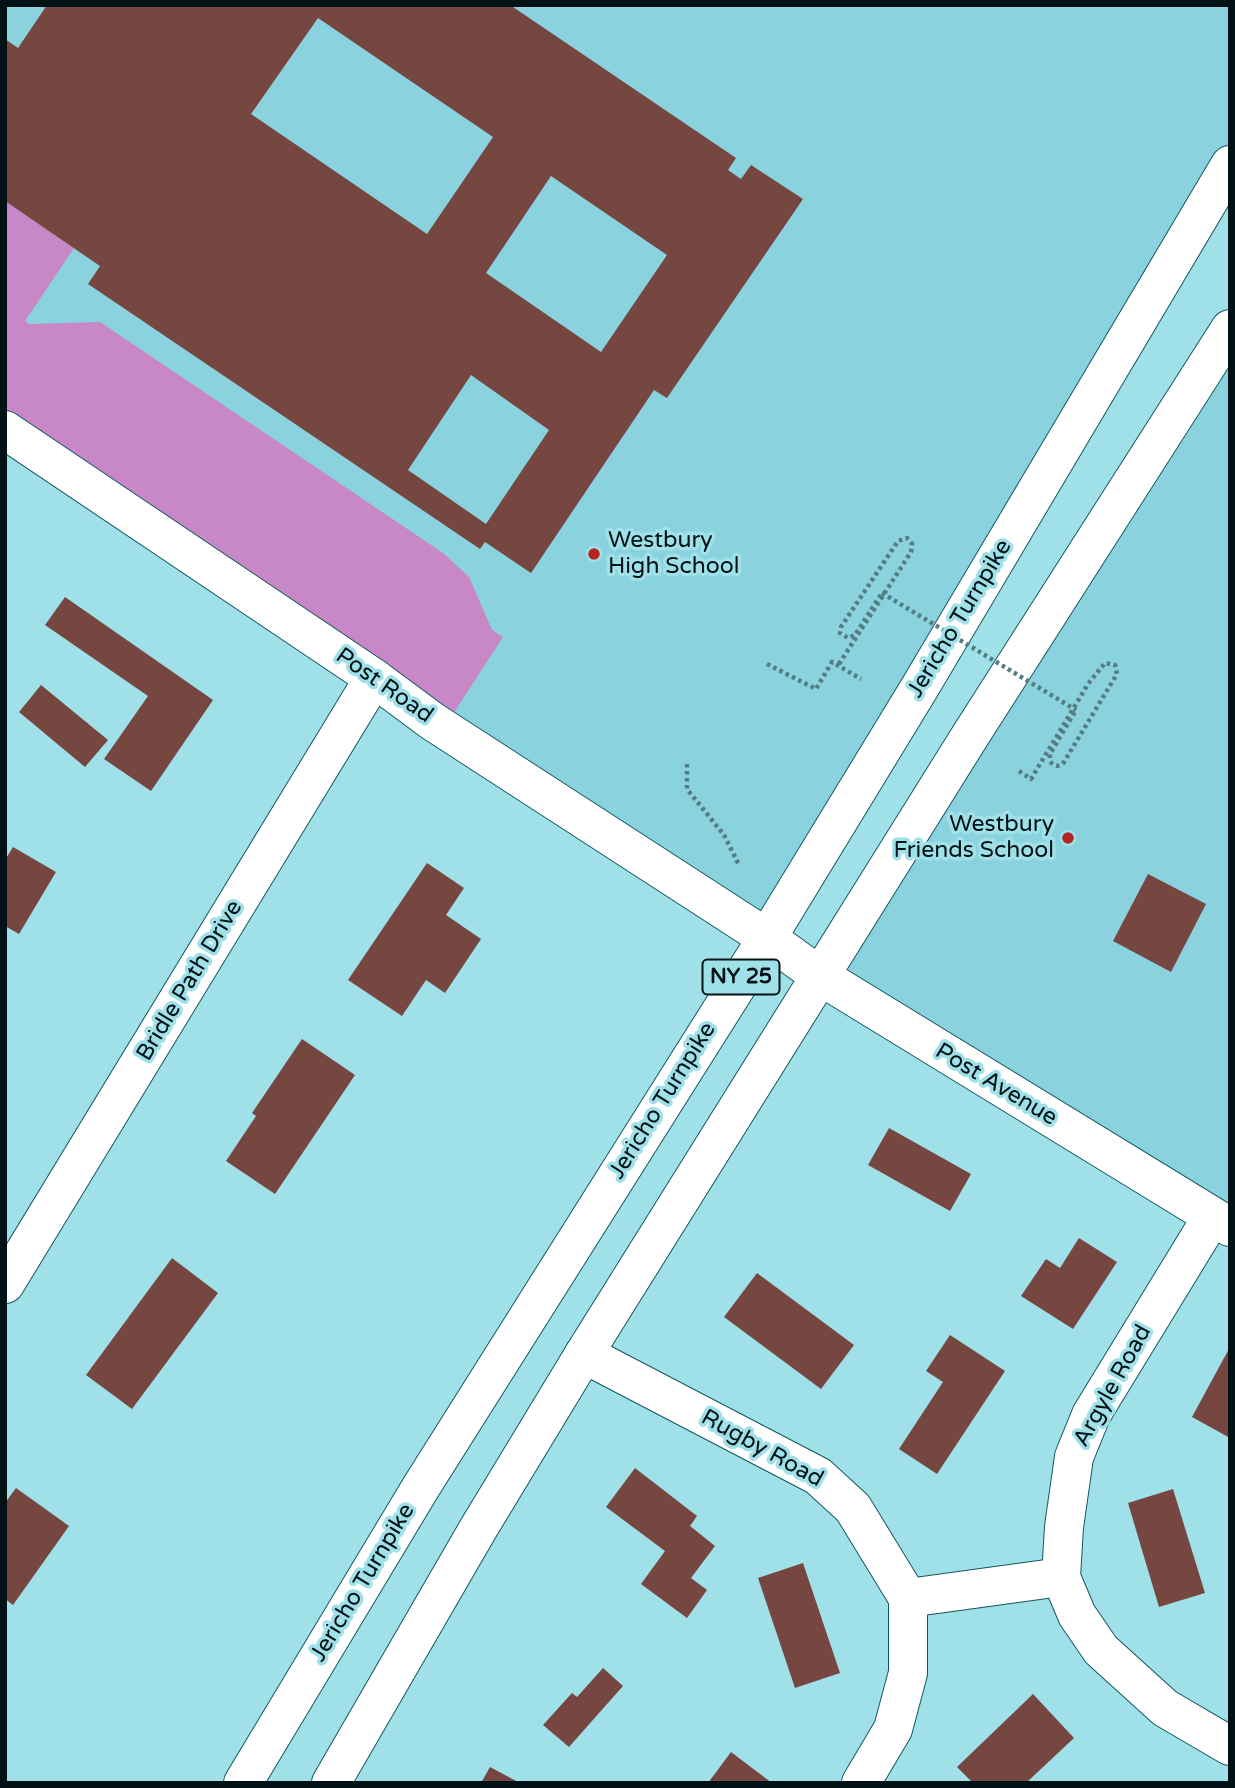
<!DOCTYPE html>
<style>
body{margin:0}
#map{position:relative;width:1235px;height:1788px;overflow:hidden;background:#a0e0e9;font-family:"Varela Round",sans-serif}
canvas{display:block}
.frame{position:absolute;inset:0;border:7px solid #001215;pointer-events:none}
</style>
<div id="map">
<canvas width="1235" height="1788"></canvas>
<div class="frame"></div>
</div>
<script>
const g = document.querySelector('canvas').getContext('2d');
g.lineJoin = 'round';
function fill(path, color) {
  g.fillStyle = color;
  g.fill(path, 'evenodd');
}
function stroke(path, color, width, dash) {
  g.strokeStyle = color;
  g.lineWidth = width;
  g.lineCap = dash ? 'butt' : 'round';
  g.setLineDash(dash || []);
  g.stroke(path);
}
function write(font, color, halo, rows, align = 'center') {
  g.font = font + ' "Varela Round",sans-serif';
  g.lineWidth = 7;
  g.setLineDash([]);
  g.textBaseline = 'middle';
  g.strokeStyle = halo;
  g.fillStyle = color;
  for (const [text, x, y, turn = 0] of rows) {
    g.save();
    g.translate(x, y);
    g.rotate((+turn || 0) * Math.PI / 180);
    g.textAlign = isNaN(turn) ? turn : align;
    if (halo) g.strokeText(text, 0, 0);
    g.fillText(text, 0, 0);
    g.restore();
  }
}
fill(new Path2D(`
 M5 5H1230V165L767 938 5 430Z
 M1230 329V1227L820 976Z`), '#89d2de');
fill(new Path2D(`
 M5 201 74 248 25 321 29 324 100 322 443 553 469 577 492 630 503 637 444 728 5 430Z`), '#c887c6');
fill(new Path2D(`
 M47 5H510L736 158 728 170 741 179 751 165 803 199 667 398 654 390 531 573 485 542 480 549 88 284 100 266 5 201V39L18 48ZM318 18 493 137 427 234 251 114ZM551 176 667 255 601 352 486 273ZM471 375 549 430 486 524 408 470Z
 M65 597 213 700 151 791 104 759 148 696 45 625Z
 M41 685 108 740 85 767 19 712Z
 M13 847 56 872 19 934 5 926V860Z
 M427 863 464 888 446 915 481 939 445 993 426 980 402 1016 348 980Z
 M1148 874 1206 904 1171 972 1113 941Z
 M302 1039 355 1075 275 1194 226 1161 256 1116 252 1113Z
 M889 1128 971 1174 950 1211 868 1165Z
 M1079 1238 1117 1262 1073 1329 1021 1296 1046 1259 1060 1268Z
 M172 1258 218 1293 132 1409 86 1375Z
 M757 1273 854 1345 821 1389 724 1317Z
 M950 1335 1005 1371 937 1474 899 1449 943 1382 926 1371Z
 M1230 1347V1438L1192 1417Z
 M635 1468 697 1516 690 1526 715 1546 691 1578 707 1590 687 1618 641 1584 665 1551 606 1507Z
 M16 1488 69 1526 13 1605 5 1599V1503Z
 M1173 1489 1205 1593 1159 1607 1128 1503Z
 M803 1563 840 1673 795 1688 758 1578Z
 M603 1668 623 1686 569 1747 543 1725 572 1693 577 1697Z
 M1033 1694 1074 1738 1026 1783H973L957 1767Z
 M731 1752 772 1783H708Z
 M490 1767 520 1783H481Z`), '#764741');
const minor = new Path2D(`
 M1212 1217 1091 1415 1074 1457 1064 1527 1061 1577 1077 1615 1101 1650 1165 1708 1230 1746
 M5 1284 374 678
 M584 1354 818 1476 853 1508 908 1598V1673L893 1729 861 1783
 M908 1598 1061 1577`);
const major = new Path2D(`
 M5 430 374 678 432 721 767 938 820 976 1230 1227
 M243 1783 421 1487 767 938 920 687 1230 165
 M331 1783 478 1529 584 1354 970 736 1230 329`);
stroke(minor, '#13575f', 40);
stroke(major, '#13575f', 40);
stroke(new Path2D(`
 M767 664 816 689 832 662 861 679
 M839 664 911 552 912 544 907 538 898 541 841 627 840 633 848 638 855 635 882 593
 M687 764V789L724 835 739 865
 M1019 771 1031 779 1088 684 1105 663 1115 665 1117 674 1064 762C1060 767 1054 767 1050 761V754L1076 710`), '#537d83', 4.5, [3.5, 3.5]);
stroke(minor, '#fff', 38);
stroke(major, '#fff', 38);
stroke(new Path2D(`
 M882 593 1076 710`), '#537d83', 4.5, [3.5, 3.5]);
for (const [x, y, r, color] of [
 [594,554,7,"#b42521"],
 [1068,838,7,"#b42521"]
]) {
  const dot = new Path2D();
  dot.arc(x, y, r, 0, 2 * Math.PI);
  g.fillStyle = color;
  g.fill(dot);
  stroke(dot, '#a0e0e9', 2.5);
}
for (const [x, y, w] of [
 [741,977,77]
]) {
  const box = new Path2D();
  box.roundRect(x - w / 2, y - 17.5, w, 35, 5);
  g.fillStyle = '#a0e0e9';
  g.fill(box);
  stroke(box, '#001215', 2);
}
write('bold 21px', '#001215', null, [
 ["NY 25",741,977]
]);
write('23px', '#001215', '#a0e0e9', [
 ["Westbury",608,541],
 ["High School",608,567],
 ["Westbury",1054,825,"right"],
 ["Friends School",1054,851,"right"]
], 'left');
write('23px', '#001215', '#a0e0e9', [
 ["Jericho Turnpike",960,619,-59],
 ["Post Road",384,686,35],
 ["Bridle Path Drive",190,981,-59],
 ["Post Avenue",996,1085,31],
 ["Jericho Turnpike",663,1101,-58],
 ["Argyle Road",1113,1386,-61],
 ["Rugby Road",762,1449,29],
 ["Jericho Turnpike",363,1583,-59]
]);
</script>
